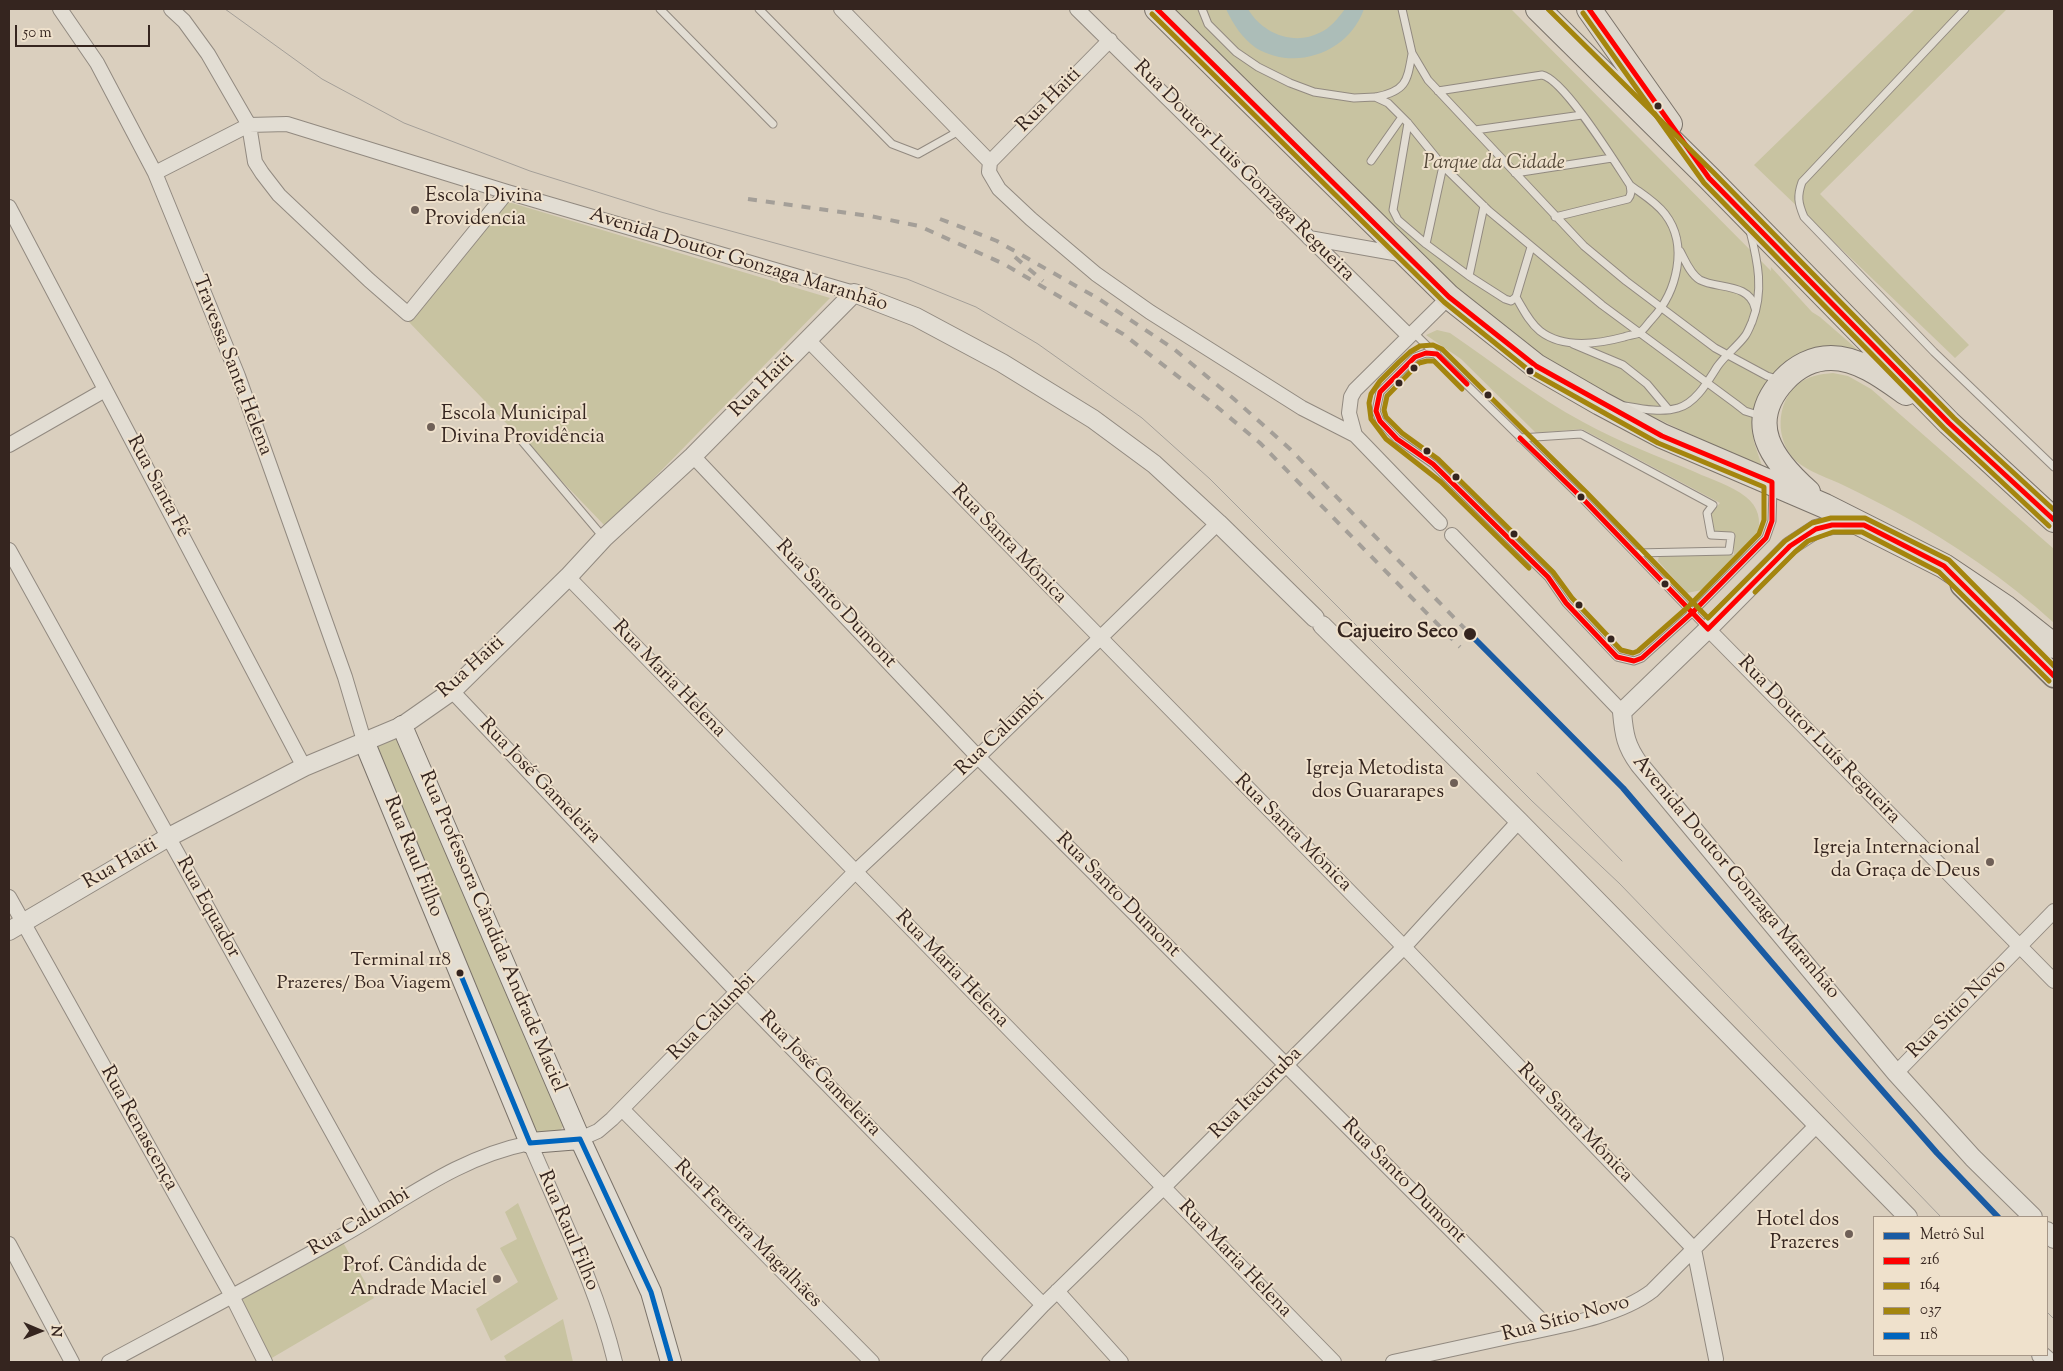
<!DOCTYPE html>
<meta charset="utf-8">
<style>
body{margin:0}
#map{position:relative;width:2063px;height:1371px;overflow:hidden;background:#dacfbe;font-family:"Sorts Mill Goudy",serif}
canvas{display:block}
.frame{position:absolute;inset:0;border:10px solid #35251f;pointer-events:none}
.legend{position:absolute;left:1873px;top:1216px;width:175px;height:140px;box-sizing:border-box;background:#efe1cc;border:1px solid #a59687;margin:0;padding:6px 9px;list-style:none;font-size:15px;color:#35251f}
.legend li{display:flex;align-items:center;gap:10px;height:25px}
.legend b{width:25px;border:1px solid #a59687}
.north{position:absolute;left:15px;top:1306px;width:50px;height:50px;-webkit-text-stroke:4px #efe1cc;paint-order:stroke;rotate:91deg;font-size:14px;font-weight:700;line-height:20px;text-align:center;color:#35251f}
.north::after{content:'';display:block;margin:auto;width:18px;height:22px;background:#35251f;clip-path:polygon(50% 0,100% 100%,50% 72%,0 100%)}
.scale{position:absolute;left:15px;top:25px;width:135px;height:22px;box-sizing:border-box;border:2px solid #35251f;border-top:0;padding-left:6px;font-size:15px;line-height:18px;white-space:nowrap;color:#35251f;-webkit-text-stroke:4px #efe1cc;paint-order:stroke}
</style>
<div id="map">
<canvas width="2063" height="1371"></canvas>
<div class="frame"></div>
<ul class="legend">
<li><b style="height:6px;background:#1a5ba3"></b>Metrô Sul</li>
<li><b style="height:6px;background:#f00"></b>216</li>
<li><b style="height:6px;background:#a4850e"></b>164</li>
<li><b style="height:6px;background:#a4850e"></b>037</li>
<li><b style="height:6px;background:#0065bd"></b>118</li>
</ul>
<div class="north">N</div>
<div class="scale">50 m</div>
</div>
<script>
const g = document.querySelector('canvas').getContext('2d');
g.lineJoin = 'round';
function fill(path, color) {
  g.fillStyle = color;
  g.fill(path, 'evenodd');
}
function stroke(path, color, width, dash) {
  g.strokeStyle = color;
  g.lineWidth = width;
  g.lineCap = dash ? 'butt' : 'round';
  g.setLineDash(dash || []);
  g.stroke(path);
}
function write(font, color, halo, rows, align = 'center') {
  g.font = font + ' "Sorts Mill Goudy",serif';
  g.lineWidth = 4;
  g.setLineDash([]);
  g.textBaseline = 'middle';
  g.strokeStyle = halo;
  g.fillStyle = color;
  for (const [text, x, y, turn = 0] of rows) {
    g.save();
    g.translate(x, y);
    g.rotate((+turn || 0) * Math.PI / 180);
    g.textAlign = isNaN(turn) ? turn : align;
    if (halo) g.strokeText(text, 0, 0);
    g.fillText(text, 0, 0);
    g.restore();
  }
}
fill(new Path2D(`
 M1169 9H1511L1771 271V267L1812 312 1820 317 1858 350 1846 348 1765 392 1752 426 1754 442 1763 469 1614 398 1533 354 1464 302Z
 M1915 9H2007L1820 194 1969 345 1955 358 1754 165Z
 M505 201 830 298 606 527 407 320Z
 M1437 330 1450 333C1494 363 1536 397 1583 422 1619 442 1658 456 1695 472 1712 480 1731 485 1746 497 1758 506 1762 521 1757 534L1707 589 1687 593 1658 561 1659 555H1734V534H1714L1710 514 1720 503 1582 429 1536 433 1461 359 1426 335Z
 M1833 373 1848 376 1871 389 2054 549V623C2006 579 1953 543 1896 512 1879 503 1862 494 1845 486 1829 478 1808 472 1795 460 1775 440 1776 403 1797 385 1807 376 1821 374 1833 373Z
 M402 726 569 1118 554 1139 527 1136 364 741Z
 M518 1203 558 1299 491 1341 476 1309 518 1282 500 1248 517 1239 505 1212Z
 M340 1237 374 1298 265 1362 232 1296Z
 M563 1319 573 1362H507L504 1356Z`), '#c8c3a1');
fill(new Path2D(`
 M1226 9H1248C1262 33 1293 46 1319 33 1331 28 1338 18 1345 9H1364C1349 52 1296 72 1256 48 1242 38 1233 24 1226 9Z`), '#acbdb8');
const service = new Path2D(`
 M660 9 773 124
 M759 9 892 144 918 154 959 131
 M1202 9 1208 24 1236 52 1258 67 1290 83 1314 92 1354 98 1375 97 1388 103 1408 123 1443 166 1489 211 1602 305 1736 404 1745 411 1761 416
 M1402 9 1412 53 1428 80 1584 246 1626 281 1715 348 1767 376 1780 380
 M1965 9 1802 182C1797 196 1798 203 1804 217L1934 352 2054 467
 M1438 91 1542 75C1564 79 1616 164 1630 185 1631 191 1632 194 1628 199L1555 217
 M1376 97C1406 91 1407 82 1412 54
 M1408 123 1393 210 1398 220 1426 244 1443 166
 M1475 130 1582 115
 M1371 161 1402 117
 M1515 173 1612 158
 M1426 244 1469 276 1484 206
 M1680 251C1685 260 1690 274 1700 280 1717 289 1750 283 1755 308
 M1469 276 1505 299 1511 301 1516 297 1531 247
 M1516 297C1523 309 1529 322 1540 331 1563 349 1598 344 1624 337 1629 335 1635 335 1639 333 1644 330 1648 323 1652 319 1677 292 1689 245 1665 214 1656 202 1642 194 1630 185
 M1413 332 1583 499 1708 629
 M1573 344 1623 365 1647 384 1668 409
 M1437 354 1426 353 1415 357 1380 392 1376 411 1380 421 1397 439 1433 464 1548 577 1566 603 1617 657 1634 661 1642 658 1693 612 1766 538 1772 521 1773 488
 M1625 406C1642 409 1662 413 1678 408 1696 403 1708 381 1717 367 1725 355 1737 347 1745 336 1748 332 1750 326 1752 322 1764 291 1758 262 1750 231
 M1520 438 1581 434 1713 505 1707 513 1711 535 1731 536 1729 551 1636 553
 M521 440 604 538`);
const minor = new Path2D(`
 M60 9 97 63 155 173 238 376 345 677 364 741
 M171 9 184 21 208 54 249 125 255 162 262 173 279 195 369 280 408 314 507 192
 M841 9 990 162 989 172 999 189 1031 219 1096 274 1150 312 1302 408 1355 435
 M1077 9 1409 336
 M990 162 1110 40
 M155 173 249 125 287 124 507 192 854 293
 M9 207 304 767
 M1309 238 1405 255
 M809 341 1404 947 1694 1249 1716 1359
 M9 445 105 390
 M693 456 978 757 1549 1328
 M1440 523 1355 435 1349 413 1351 397 1355 390 1449 297
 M1452 535 1622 712
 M9 550 377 1213
 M568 577 1334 1362
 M1708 629 2054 981
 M452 691 738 993 1043 1305
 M9 897 232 1296 265 1362
 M1896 1073 2054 911
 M622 1109 872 1362
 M580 1139 598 1131 612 1119 855 872 978 757 1218 523
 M9 1244 72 1362
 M1057 1291 1121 1362
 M109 1362C185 1321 262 1281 338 1238 403 1202 455 1158 530 1143 560 1214 597 1287 615 1362
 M989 1362 1043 1305 1164 1187 1404 947 1519 821
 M1393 1362C1435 1353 1476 1344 1517 1335 1559 1326 1618 1317 1652 1291L1818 1124`);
const tertiary = new Path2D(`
 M1861 525H1832L1816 529 1790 546 1708 629 1622 712C1624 735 1626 746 1639 764L1896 1073 1973 1158 2033 1217
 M1322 625 1519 821 1908 1217
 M9 931 167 838 304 767 402 726 452 691 568 577 604 538 693 456 854 293 916 317 1002 363 1093 419 1154 464 1218 523 1315 618
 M2047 1231 2054 1239
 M2041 1355 2049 1362`);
const secondary = new Path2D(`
 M402 726 580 1139 651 1292 671 1362
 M364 741 530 1143 580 1139`);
const primary = new Path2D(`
 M1962 585 2054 676`);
const trunk = new Path2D(`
 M1157 9 1449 297 1536 366 1600 403 1662 436 1825 506 1944 566 2005 607 2054 646
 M1538 9 1709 178 1949 423 2054 520
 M1589 9 1670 124
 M1808 492C1772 460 1744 423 1784 380 1796 367 1813 358 1831 358 1859 358 1885 378 1906 393`);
stroke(service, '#928a80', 9);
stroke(minor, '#928a80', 16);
stroke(tertiary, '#928a80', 20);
stroke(secondary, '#7b736a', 22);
stroke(primary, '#7b736a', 25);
stroke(trunk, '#7b736a', 26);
stroke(service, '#e2ddd3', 7);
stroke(minor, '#e2ddd3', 14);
stroke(tertiary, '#e2ddd3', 18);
stroke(secondary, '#e2ddd3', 20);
stroke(primary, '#ddd7cc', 22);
stroke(trunk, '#ddd7cc', 24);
stroke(new Path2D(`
 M225 9 322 79 404 123 530 171 661 212 907 279 976 307 1038 344 1142 418 1210 479 1532 801 1620 884 1941 1217
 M1537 773 1622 861
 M2047 1312 2054 1319`), '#a49f98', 1);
stroke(new Path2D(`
 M748 199 870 216 919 226 1004 264 1123 334 1210 401 1260 443 1460 647
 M940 219 997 241 1099 299 1174 349 1234 399 1290 449 1470 634
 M1015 257 1043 281`), '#a49f98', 4, [9, 9]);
stroke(new Path2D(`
 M1157 9 1449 297 1536 366 1662 436 1772 482V521L1766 538 1693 612 1642 658 1634 661 1617 657 1566 603 1548 577 1433 464 1397 439 1380 421 1376 411 1380 392 1415 357 1426 353 1437 354 1467 384
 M1589 9 1709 178 1949 423 2054 520
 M1520 438 1583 499 1708 629 1790 546 1816 529 1832 525H1864L1944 566 2054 676`), '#f00', 5);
stroke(new Path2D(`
 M1583 13 1704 183 1944 428 2049 526
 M1152 14 1444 302 1531 372 1658 443 1764 487V520L1759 534 1688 607 1638 651 1633 653 1621 650 1572 598 1553 572 1438 459 1402 433 1386 417 1384 410 1387 396 1419 363 1427 361H1434L1462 389
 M1755 592 1795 552 1808 541 1833 532H1862L1939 572 2049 681`), '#a4850e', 5);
stroke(new Path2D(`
 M1548 9 1714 173 1954 418 2054 510
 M1529 568 1441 482 1386 439 1371 419 1369 403 1371 394 1380 381 1399 362 1410 352 1420 346 1433 345 1442 349 1588 494 1708 618 1785 541 1812 523 1831 518H1865L1949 560 2054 666`), '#a4850e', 5);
stroke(new Path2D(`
 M460 973 530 1143 580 1139 651 1292 671 1362`), '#0065bd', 5);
stroke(new Path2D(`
 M1470 634 1623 788 1837 1039 1937 1153 1998 1217`), '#1a5ba3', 6);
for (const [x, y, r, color] of [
 [1658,106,4.5,"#35251f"],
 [415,210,5,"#6f6057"],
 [1414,368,4.5,"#35251f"],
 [1530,371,4.5,"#35251f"],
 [1399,383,4.5,"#35251f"],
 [1488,395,4.5,"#35251f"],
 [431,427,5,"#6f6057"],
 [1427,451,4.5,"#35251f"],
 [1456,477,4.5,"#35251f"],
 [1581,497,4.5,"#35251f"],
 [1514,534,4.5,"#35251f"],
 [1665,584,4.5,"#35251f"],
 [1579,605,4.5,"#35251f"],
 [1470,634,7,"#35251f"],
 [1611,639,4.5,"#35251f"],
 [1454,783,5,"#6f6057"],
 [1990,862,5,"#6f6057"],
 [460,973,4.5,"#35251f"],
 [1849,1234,5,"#6f6057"],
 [497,1279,5,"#6f6057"]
]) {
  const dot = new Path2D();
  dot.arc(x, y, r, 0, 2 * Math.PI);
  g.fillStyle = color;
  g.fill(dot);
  stroke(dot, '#efe1cc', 2);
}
write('19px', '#35251f', '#efe1cc', [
 ["Terminal 118",451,962],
 ["Prazeres/ Boa Viagem",451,985]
], 'right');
write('20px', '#35251f', '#efe1cc', [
 ["Rua Haiti",1050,101,-45],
 ["Rua Doutor Luis Gonzaga Regueira",1243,172,45],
 ["Avenida Doutor Gonzaga Maranhão",738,261,17],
 ["Travessa Santa Helena",231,366,69],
 ["Rua Haiti",763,386,-45],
 ["Rua Santa Fé",157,487,62],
 ["Rua Santa Mônica",1008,545,46],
 ["Rua Santo Dumont",835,605,47],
 ["Rua Haiti",472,668,-42],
 ["Rua Maria Helena",668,680,46],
 ["Rua Calumbi",1001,734,-44],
 ["Rua Doutor Luís Regueira",1818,741,46],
 ["Rua José Gameleira",539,782,46],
 ["Rua Santa Mônica",1292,834,45],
 ["Rua Raul Filho",412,857,68],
 ["Rua Haiti",121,865,-30],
 ["Avenida Doutor Gonzaga Maranhão",1735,878,50],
 ["Rua Santo Dumont",1117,896,45],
 ["Rua Equador",207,908,61],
 ["Rua Professora Cândida Andrade Maciel",491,932,67],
 ["Rua Maria Helena",951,970,46],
 ["Rua Sitio Novo",1958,1010,-45],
 ["Rua Calumbi",713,1018,-45],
 ["Rua José Gameleira",819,1075,46],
 ["Rua Itacuruba",1257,1094,-45],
 ["Rua Santa Mônica",1574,1124,46],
 ["Rua Renascença",138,1129,61],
 ["Rua Santo Dumont",1403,1182,45],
 ["Rua Calumbi",360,1223,-31],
 ["Rua Raul Filho",567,1231,67],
 ["Rua Ferreira Magalhães",747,1235,45],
 ["Rua Maria Helena",1234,1260,46],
 ["Rua Sítio Novo",1566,1320,-15]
]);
write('italic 20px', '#564a3a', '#efe1cc', [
 ["Parque da Cidade",1494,165]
]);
write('20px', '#35251f', '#efe1cc', [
 ["Escola Divina",425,198,"left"],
 ["Providencia",425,221,"left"],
 ["Escola Municipal",441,416,"left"],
 ["Divina Providência",441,439,"left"],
 ["Igreja Metodista",1444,771],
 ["dos Guararapes",1444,794],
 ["Igreja Internacional",1980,850],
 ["da Graça de Deus",1980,873],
 ["Hotel dos",1839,1222],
 ["Prazeres",1839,1245],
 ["Prof. Cândida de",487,1268],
 ["Andrade Maciel",487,1291]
], 'right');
write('bold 20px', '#35251f', '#efe1cc', [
 ["Cajueiro Seco",1458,634]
], 'right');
</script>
